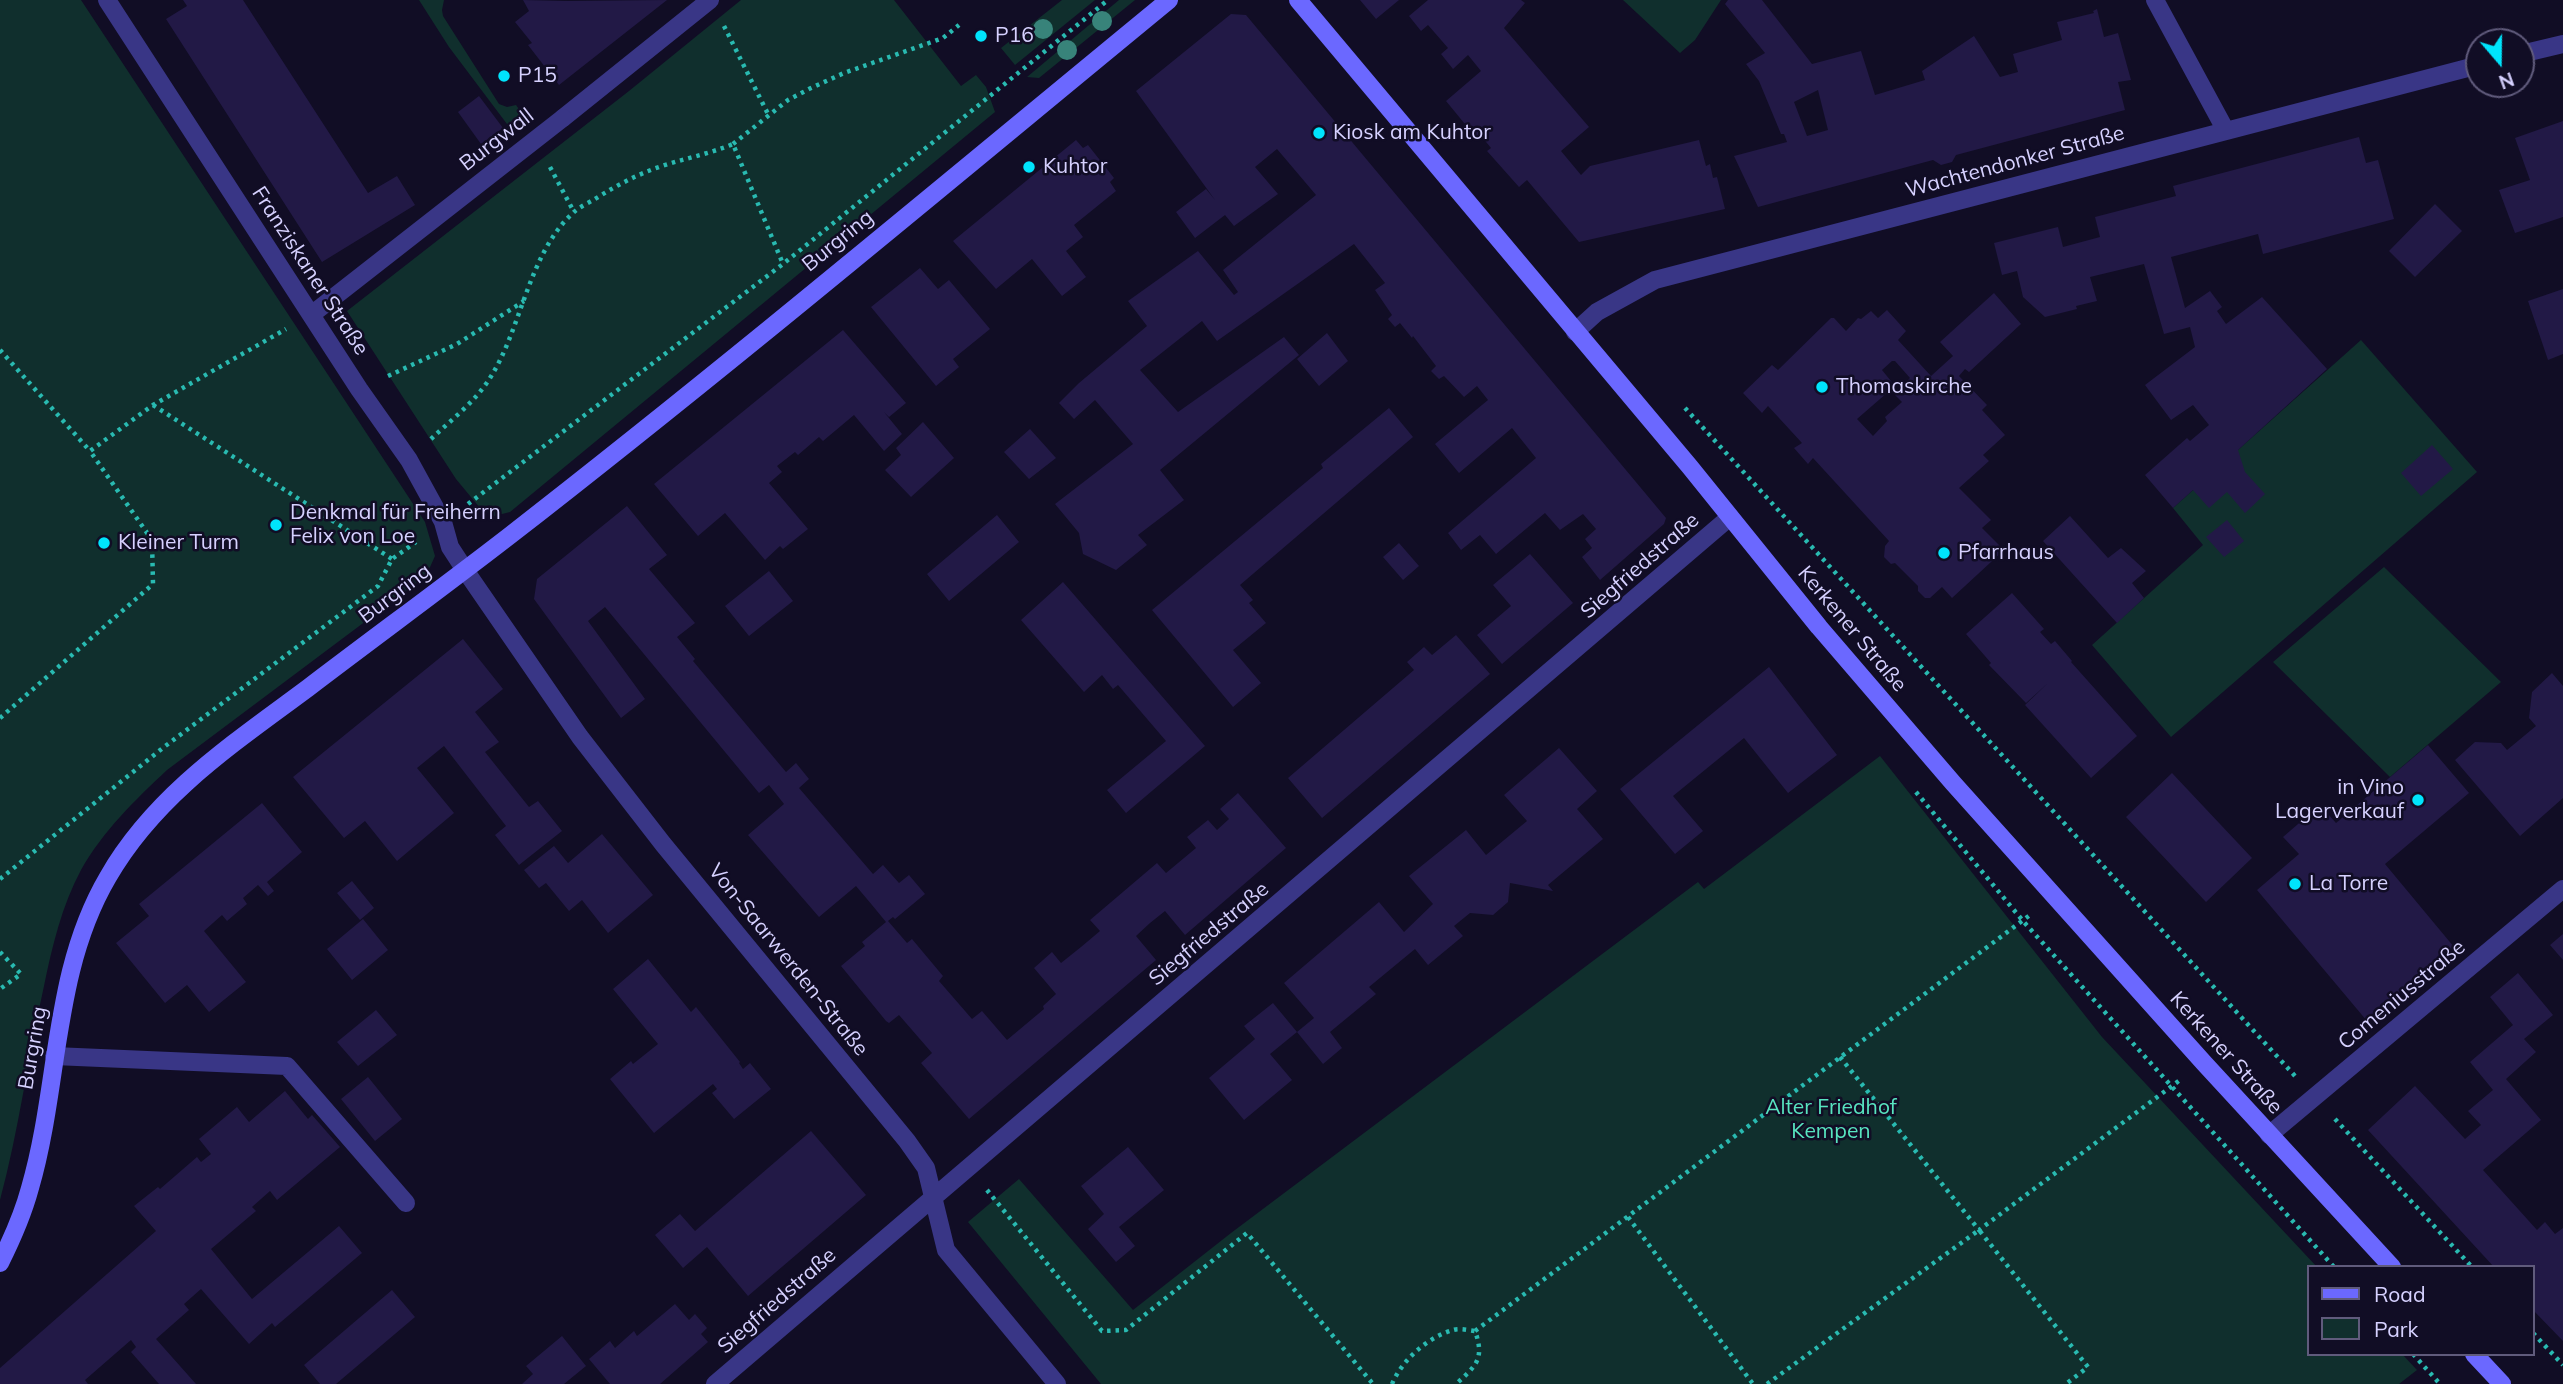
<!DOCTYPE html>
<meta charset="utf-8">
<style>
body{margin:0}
#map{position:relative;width:2563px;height:1384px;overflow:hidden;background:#110d25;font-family:Mulish,sans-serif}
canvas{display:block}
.legend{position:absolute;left:2307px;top:1265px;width:228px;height:91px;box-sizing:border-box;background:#110d25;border:2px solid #605b7c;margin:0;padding:9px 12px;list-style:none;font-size:21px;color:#d6d1ff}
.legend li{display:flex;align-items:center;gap:14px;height:35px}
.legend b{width:35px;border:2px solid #605b7c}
.north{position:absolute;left:2465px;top:28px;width:70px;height:70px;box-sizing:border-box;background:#110d25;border:2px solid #605b7c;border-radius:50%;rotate:160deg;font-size:19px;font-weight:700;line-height:28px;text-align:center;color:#d6d1ff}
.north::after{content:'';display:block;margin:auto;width:24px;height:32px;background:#00e4fc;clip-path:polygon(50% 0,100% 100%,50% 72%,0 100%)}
</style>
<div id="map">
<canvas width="2563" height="1384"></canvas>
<ul class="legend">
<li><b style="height:9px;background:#6b68ff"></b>Road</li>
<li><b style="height:19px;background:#102f2d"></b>Park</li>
</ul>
<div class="north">N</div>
</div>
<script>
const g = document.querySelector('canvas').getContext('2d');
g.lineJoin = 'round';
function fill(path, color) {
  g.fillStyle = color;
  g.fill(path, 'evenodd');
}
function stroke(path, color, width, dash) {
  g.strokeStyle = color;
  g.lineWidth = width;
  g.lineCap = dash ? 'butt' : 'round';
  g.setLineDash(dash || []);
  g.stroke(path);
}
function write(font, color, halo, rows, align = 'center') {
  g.font = font + ' Mulish,sans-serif';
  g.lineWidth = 5;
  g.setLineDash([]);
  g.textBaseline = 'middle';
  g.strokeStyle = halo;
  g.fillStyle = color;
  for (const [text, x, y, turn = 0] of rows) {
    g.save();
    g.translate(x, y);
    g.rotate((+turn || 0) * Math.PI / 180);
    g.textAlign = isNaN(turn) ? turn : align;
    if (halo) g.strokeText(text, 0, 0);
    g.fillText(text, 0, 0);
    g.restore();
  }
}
fill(new Path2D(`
 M0 0H81L425 522 435 556 426 576 167 770C135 800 103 831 81 870 62 905 52 947 44 986 28 1057 19 1130 0 1200Z
 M419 0H444L442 10 443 16 499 104 507 107 516 105 525 118 510 128 449 47Z
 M741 0H894L961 86 976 75 986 87 995 112 510 512 494 516 480 508 456 479 347 311 629 91Z
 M1062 0H1095L1015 65 1001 48Z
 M1119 0H1135L1039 78 1027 77Z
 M1623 0H1721L1695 40 1680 53Z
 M2361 340 2477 472 2171 737 2092 645 2203 545 2173 508Z
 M2384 567 2501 682 2390 777 2273 662Z
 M1880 756 2102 1037 2317 1267H2309V1354H2402L2417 1370 2399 1384H1101L968 1222 1019 1179 1133 1310 1231 1233 1698 882 1704 889Z`), '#102f2d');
fill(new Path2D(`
 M183 0H243L368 193 397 176 415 205 322 262 166 19 187 6Z
 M523 0 566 1 667 0 559 85 528 45 532 43 515 22 529 11Z
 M1360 0H1399L1376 19Z
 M1428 0H1521L1525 3 1504 28 1589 127 1561 151 1581 175 1590 166 1699 140 1706 166 1710 164 1713 178 1717 177 1725 209 1579 242 1527 180 1519 187 1487 151 1491 148 1482 137 1478 140 1446 101 1481 71 1468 55 1453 69 1441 54 1448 48 1428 25 1421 31 1409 16Z
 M1728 0H1762L1812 64 1861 51 1875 95 1925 80 1922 71 1974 36 2000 77 2018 72 2013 54 2062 40 2057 22 2094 13 2093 11 2097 9 2104 37 2118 33 2131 80 2118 82 2125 110 1956 155 1952 162 1941 165 1933 160 1758 207 1734 156 1787 142 1784 134H1781L1759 81 1746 64 1765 53 1725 4ZM1818 90 1828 130 1807 136 1794 102Z
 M1231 14 1246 15 1666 518 1664 524 1600 580 1582 557 1592 548 1585 539 1596 529 1583 514 1560 530 1545 513 1496 554 1480 535 1461 550 1452 538 1448 533 1536 458 1512 428 1459 473 1435 444 1488 400 1477 386 1464 397 1444 376 1439 379 1431 371 1436 366 1413 336 1412 338 1400 323 1395 327 1388 319 1392 315 1375 290 1385 283 1354 244 1217 341 1202 321 1140 370 1178 412 1284 337 1299 355 1160 470 1184 500 1138 535 1147 545 1116 570 1083 554 1079 533 1055 504 1133 444 1095 400 1074 419 1059 403 1079 383 1147 326 1128 301 1198 251 1234 295 1238 292 1223 270 1316 195 1277 149 1255 167 1278 194 1234 226 1225 215 1195 238 1176 212 1206 189 1215 200 1136 91Z
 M479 96 503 128 481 144 458 112Z
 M2563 121V217L2515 233 2499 190 2530 180 2515 138Z
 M2359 137 2366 163 2378 160 2394 219 2263 254 2258 234 2171 257 2185 308 2210 291 2222 307 2217 311 2226 324 2262 297 2327 369 2238 450 2245 472 2265 494 2245 513 2227 492 2209 508 2193 490 2173 508 2145 475 2187 438 2190 441 2209 425 2193 405 2171 420 2145 385 2195 347 2190 327 2164 334 2144 264 2090 277 2097 301 2076 306 2077 309 2045 317 2023 297 2017 271 2002 275 1994 243 2058 227 2063 247 2100 237 2095 217 2176 196 2173 186Z
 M1076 140 1083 148 1088 145 1114 178 1110 182 1116 191 1074 225 1083 237 1066 251 1086 277 1062 296 1032 259 996 289 953 241Z
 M2435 204 2462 231 2415 277 2389 251Z
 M920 268 938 289 949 280 990 329 953 359 959 367 936 386 871 307Z
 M2563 289V354L2548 360 2528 301Z
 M1994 293 2021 324 1969 372 1965 369 1959 376 1987 405 1982 410 2005 435 1983 455 1989 461 1959 488 1991 520 1982 528 2004 550 1952 598 1942 587 1930 598H1925L1918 591V586L1895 563 1891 564 1884 557 1885 546 1889 541 1813 458 1808 464 1794 448 1802 443 1768 406 1762 413 1743 393 1772 365 1778 370 1831 318H1834L1846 331 1858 318 1861 319 1871 311 1878 318 1887 310 1906 331 1898 340 1931 376 1953 356 1940 342ZM1892 361H1895L1910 378 1894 394 1902 402 1885 417 1887 421 1873 436 1857 419 1895 386 1882 370Z
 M843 330 906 403 889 417 884 412 902 434 884 451 854 415 823 441 819 437 798 455 795 452 777 466 782 472 769 483 808 529 783 549 780 546 765 560 725 513 698 536 654 484Z
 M1327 333 1348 361 1319 386 1297 359Z
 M1389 408 1413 437 1240 585 1253 600 1249 603 1266 623 1233 650 1261 683 1233 707 1152 610 1323 468 1321 464Z
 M923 422 954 458 911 497 885 470 901 455 896 448Z
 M1030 429 1056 458 1029 479 1004 452Z
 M2432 445 2453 469 2421 496 2401 473Z
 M627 506 667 555 649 569 695 623 677 637 695 659 693 661 786 772 796 763 809 779 799 788 873 874 883 865 899 883 909 875 925 894 895 919 893 917 888 921 907 943 912 939 943 976 939 981 972 1019 982 1011 1007 1040 1044 1009 1043 1006 1056 994 1034 968 1052 952 1061 963 1081 947 1100 931 1090 920 1157 863 1166 873 1196 848 1187 837 1208 820 1217 830 1229 819 1220 809 1238 793 1286 848 1185 935 1165 911 1150 923 1136 936 1156 960 969 1119 921 1063 932 1053 899 1015 889 1023 886 1021 841 966 865 946 862 942 886 922 872 905 856 886 819 917 748 835 784 804 769 785 759 793 605 607 588 621 645 699 621 718 534 599 537 579Z
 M997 515 1019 542 949 601 927 574Z
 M2070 516 2108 558 2121 548 2146 571 2132 583 2144 598 2117 623 2043 541Z
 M2227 520 2244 541 2224 557 2206 537Z
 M1399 543 1419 566 1403 580 1383 557Z
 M1530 554 1573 603 1502 664 1477 635 1511 606 1493 585Z
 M769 571 793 601 749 636 725 606Z
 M1063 582 1205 746 1126 813 1107 790 1166 741 1118 685 1113 689 1102 675 1084 692 1021 620Z
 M2012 593 2044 629 2040 632 2051 644 2055 641 2072 661 2071 662 2137 736 2091 778 2025 705 2048 683 2026 703 1989 665 1991 663 1966 634Z
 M1456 635 1490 674 1322 818 1288 778 1414 670 1407 662 1424 647 1432 655Z
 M463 639 503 689 475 712 499 742 485 752 529 807 538 801 562 831 519 865 495 835 506 826 444 746 417 768 454 813 397 861 365 821 344 838 293 777Z
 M1769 667 1837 755 1788 793 1744 738 1673 796 1703 831 1675 854 1620 789Z
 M2552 673 2563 686V798L2520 836 2455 760 2475 742 2501 743 2507 750 2536 726 2529 718 2532 692Z
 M2428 745 2469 793 2385 864 2454 947 2367 1021 2257 890 2299 854 2283 837 2320 805 2336 823Z
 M1559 748 1597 791 1577 809 1603 839 1548 885 1553 891 1510 883 1508 902 1493 915 1470 913 1454 926 1463 936 1428 965 1415 949 1369 987 1376 994 1330 1032 1342 1048 1323 1064 1297 1032 1314 1018 1284 983 1379 902 1404 932 1433 904 1409 876 1466 830 1486 855 1527 821 1504 795Z
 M2172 773 2252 858 2206 902 2126 817Z
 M262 803 302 852 267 882 274 891 268 896 258 885 243 898 247 904 227 921 222 915 204 931 246 982 209 1012 187 985 165 1003 116 943 149 916 139 904Z
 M602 834 653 895 608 933 582 900 569 911 546 883 539 888 524 870 554 846 568 863Z
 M352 881 374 908 360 920 337 893Z
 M363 919 388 950 352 980 327 949Z
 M2563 934V960L2550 945Z
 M648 959 691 1012 696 1007 740 1062 739 1063 743 1069 750 1063 771 1089 734 1119 712 1093 717 1089 713 1084 654 1133 610 1079 631 1061 633 1064 658 1044 613 989Z
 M2518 973 2553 1015 2524 1039 2536 1052 2506 1079 2541 1120 2483 1170 2537 1230 2545 1222 2555 1234 2563 1228V1341L2533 1310V1267H2494L2368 1130 2415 1086 2465 1139 2481 1125 2468 1111 2493 1090 2470 1062 2513 1025 2490 997Z
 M1273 1003 1297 1032 1270 1054 1292 1080 1244 1120 1209 1078 1255 1039 1244 1026Z
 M376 1010 397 1035 358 1066 337 1042Z
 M368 1077 402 1119 375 1141 341 1099Z
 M285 1091 308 1119 312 1115 340 1147 277 1200 270 1191 252 1207 256 1211 211 1249 252 1299 339 1226 362 1253 275 1327 272 1323 249 1344 201 1289 184 1304 189 1310 156 1339 196 1384H159L131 1352 136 1347 131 1340 85 1380 88 1384H0V1368L156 1231 134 1206 158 1187 160 1189 197 1157 201 1162 211 1154 199 1139 237 1107 249 1122Z
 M811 1131 866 1195 748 1296 707 1247 683 1268 655 1235 680 1214 695 1231Z
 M1128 1147 1164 1190 1119 1227 1135 1246 1116 1262 1088 1229 1104 1214 1081 1186Z
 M392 1290 415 1317 336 1384H320L304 1365Z
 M675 1304 689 1320 695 1314 707 1328 701 1334 708 1342 660 1384H610L589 1359 610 1341 615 1348 634 1331 637 1336Z
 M562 1336 586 1366 564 1384H522L533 1374 526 1366Z`), '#221946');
stroke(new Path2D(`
 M724 26 769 116
 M733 144 788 100 811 88 844 73 943 38 959 25
 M550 167 574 212
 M0 350 90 451 153 405 286 329
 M388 376 457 344 524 301
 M153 405 392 559
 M1685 408 2295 1076
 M431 439C451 420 475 402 490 378 522 328 528 254 573 213 579 207 588 203 595 199 617 185 638 174 662 166 686 158 709 154 733 144L783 264
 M468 504 783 264 1108 0
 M0 718 153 584 152 540 90 451
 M1916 792 2023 921 2334 1267
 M0 879 164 747 378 586 392 559 416 542
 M0 952 21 974 0 989
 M1840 1057 1979 1230 2180 1080
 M2335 1119 2472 1267
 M987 1190 1102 1331 1126 1330 1247 1233 1373 1384
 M1628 1217 1753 1384
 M1475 1331 2030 915
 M2533 1333 2563 1365
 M2413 1354 2440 1384
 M1392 1384C1402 1360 1428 1337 1453 1330 1459 1328 1468 1330 1475 1331 1485 1359 1476 1366 1456 1384
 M1767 1384 1979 1230 2088 1367 2066 1384`), '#29bab1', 4.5, [3.5, 5]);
stroke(new Path2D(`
 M54 1056 287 1066 406 1203`), '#393686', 18);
stroke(new Path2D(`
 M563 118 710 0`), '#393686', 18);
stroke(new Path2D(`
 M107 0 359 389 409 460 443 522 450 547 465 570 580 737 663 844 907 1141 926 1168 946 1250 1057 1384
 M2155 0 2226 131
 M2521 54 2563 44
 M311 315 563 118
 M1575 332 1597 312 1655 280 2479 65
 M2269 1135 2563 889
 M715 1384 1730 517`), '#393686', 18);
stroke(new Path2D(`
 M1298 0 1690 467 1819 627 1953 783 2204 1063 2392 1267
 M0 1263C12 1239 23 1214 30 1188 60 1085 52 972 108 877 155 795 234 743 308 688 375 637 442 588 508 537 732 363 950 180 1169 0
 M2474 1354 2502 1384`), '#6b68ff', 18);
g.fillStyle = '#38837a';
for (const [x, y] of [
 [1102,21],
 [1043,29],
 [1067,50]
]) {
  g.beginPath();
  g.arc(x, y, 10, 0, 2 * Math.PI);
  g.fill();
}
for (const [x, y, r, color] of [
 [981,36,7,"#00e4fc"],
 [504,76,7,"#00e4fc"],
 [1319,133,7,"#00e4fc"],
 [1029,167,7,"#00e4fc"],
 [1822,387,7,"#00e4fc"],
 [276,525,7,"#00e4fc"],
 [104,543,7,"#00e4fc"],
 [1944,553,7,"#00e4fc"],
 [2418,800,7,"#00e4fc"],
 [2295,884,7,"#00e4fc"]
]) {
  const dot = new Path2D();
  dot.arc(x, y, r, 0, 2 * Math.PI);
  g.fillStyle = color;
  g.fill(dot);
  stroke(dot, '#110d25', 2.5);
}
write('21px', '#d6d1ff', '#110d25', [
 ["P16",995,36],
 ["P15",518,76],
 ["Kiosk am Kuhtor",1333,133],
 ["Kuhtor",1043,167],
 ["Thomaskirche",1836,387],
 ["Denkmal für Freiherrn",290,513],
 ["Felix von Loe",290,537],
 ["Kleiner Turm",118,543],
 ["Pfarrhaus",1958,553],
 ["in Vino",2404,788,"right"],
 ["Lagerverkauf",2404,812,"right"],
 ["La Torre",2309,884]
], 'left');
write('21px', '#d6d1ff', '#110d25', [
 ["Burgwall",497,140,-38],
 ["Wachtendonker Straße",2015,162,-15],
 ["Burgring",838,241,-39],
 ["Franziskaner Straße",310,271,57],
 ["Siegfriedstraße",1640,566,-41],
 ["Burgring",395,594,-37],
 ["Kerkener Straße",1852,629,50],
 ["Siegfriedstraße",1209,934,-40],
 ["Von-Saarwerden-Straße",788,960,51],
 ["Comeniusstraße",2402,995,-40],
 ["Burgring",33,1048,-80],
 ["Kerkener Straße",2226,1053,48],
 ["Siegfriedstraße",777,1301,-41]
]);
write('21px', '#58e4c0', '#110d25', [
 ["Alter Friedhof",1831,1108],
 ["Kempen",1831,1132]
]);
</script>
